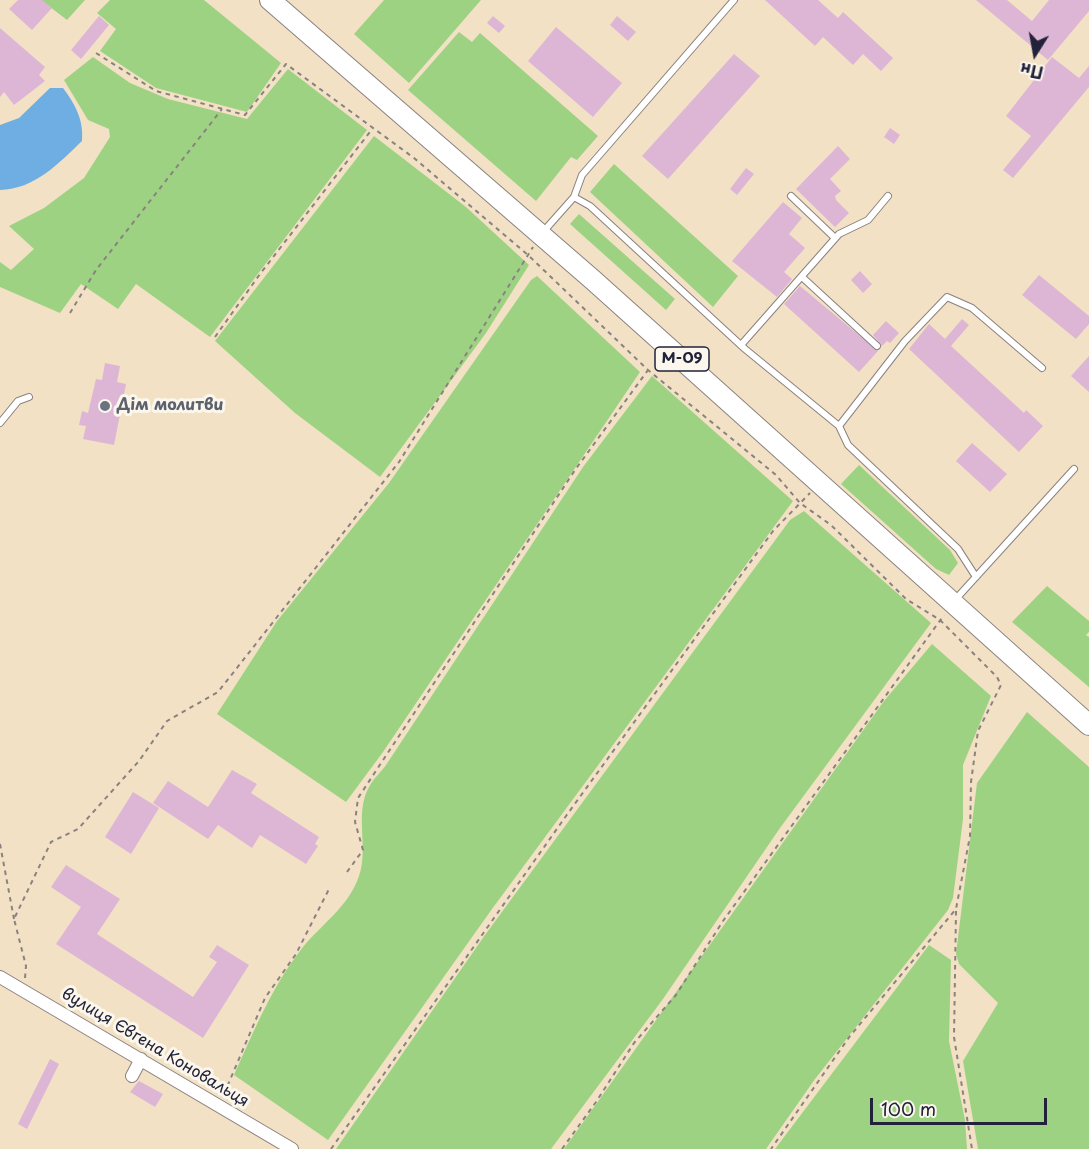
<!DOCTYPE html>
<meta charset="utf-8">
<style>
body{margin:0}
#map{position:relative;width:1089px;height:1149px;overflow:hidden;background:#f2e1c5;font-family:"Playpen Sans",sans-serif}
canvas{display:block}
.north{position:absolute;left:1005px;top:24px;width:60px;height:60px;-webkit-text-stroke:4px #fbf7ec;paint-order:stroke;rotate:191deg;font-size:16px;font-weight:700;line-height:24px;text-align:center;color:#22223b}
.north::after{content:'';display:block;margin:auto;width:21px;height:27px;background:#22223b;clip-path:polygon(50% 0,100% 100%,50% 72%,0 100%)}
.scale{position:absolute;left:870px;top:1098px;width:177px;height:27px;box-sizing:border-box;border:3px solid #22223b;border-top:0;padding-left:8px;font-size:18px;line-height:21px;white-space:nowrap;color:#22223b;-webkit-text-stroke:4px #fbf7ec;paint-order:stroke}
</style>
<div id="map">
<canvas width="1089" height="1149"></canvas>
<div class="north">Пн</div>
<div class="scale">100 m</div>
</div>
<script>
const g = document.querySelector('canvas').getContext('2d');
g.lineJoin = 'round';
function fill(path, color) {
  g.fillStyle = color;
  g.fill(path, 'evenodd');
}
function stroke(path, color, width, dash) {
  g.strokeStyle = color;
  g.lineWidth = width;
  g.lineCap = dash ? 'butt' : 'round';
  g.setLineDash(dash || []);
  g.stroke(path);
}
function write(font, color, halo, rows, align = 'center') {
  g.font = font + ' "Playpen Sans",sans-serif';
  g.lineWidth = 6;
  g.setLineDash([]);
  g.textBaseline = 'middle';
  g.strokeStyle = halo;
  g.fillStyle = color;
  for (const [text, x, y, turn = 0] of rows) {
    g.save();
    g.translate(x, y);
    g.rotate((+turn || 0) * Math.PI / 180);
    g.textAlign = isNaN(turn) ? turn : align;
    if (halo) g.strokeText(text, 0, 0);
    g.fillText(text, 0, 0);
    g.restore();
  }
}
fill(new Path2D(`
 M41 0H85L67 20Z
 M110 0H204L281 63 247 112 156 88 100 51 116 29 97 13Z
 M384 0H481L409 83 354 34Z
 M459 32 472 42 480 33 598 136 577 160 571 157 536 201 408 90Z
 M93 57 130 83 168 99 247 119 288 69 367 130 210 337 136 284 118 309 81 284 60 313 0 287V262L11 270 34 249 9 226 44 208 84 178 110 137 109 129 88 120 64 80Z
 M374 136 466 207 529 265 486 333 380 477 295 413 215 341Z
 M614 164 738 276 713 307 590 192Z
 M579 214 675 299 666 310 570 224Z
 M537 276 640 372 383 752 346 802 217 714 277 621 389 483 531 280Z
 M652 376 793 501 492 909 328 1140 234 1075C254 1031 272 986 303 947 322 924 349 906 359 876 369 848 354 813 369 787 373 779 381 772 386 765L583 467Z
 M859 465 950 550 958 563 949 575 936 569 841 484Z
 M804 511 931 623 780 828 663 999 551 1149H336L485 935 790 520Z
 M1047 586 1089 621V632L1086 635 1089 637V687L1012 622Z
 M932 644 991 696 963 765V819L953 898 948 910 815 1079 766 1149H564L884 701Z
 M1027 712 1089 767V1149H978L963 1061 998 1003 959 964 956 954 977 783Z
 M929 945 951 960 949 1041 965 1120 967 1149H775Z`), '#9ed283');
fill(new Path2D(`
 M50 88H63C75 104 84 120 82 141 58 164 35 189 0 190V125L19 118Z`), '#6eaee2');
fill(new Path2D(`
 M18 0H42L52 8 32 30 9 9Z
 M765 0H818L838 18 843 12 893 58 881 71 863 54 853 65 823 37 815 46Z
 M976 0H1007L1032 21 1049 0H1089V11L1048 60Z
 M99 16 109 25 81 59 71 50Z
 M493 16 505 26 499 33 487 23Z
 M617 16 636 32 628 41 610 25Z
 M556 27 622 83 593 117 528 61Z
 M0 28 45 67 39 75 45 81 14 105 4 92 0 97Z
 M734 54 760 76 668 179 642 156Z
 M1052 57 1079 78 1089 66V87L1013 178 1003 170 1031 136 1006 116Z
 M890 128 900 135 894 144 884 137Z
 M838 146 850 159 830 179 841 191 835 196 836 200 849 213 835 227 796 189Z
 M746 168 754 174 737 195 730 189Z
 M783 202 802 218 789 234 805 248 784 272 792 279 777 297 732 261Z
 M860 271 872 284 863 293 851 280Z
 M1039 275 1089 316V324L1076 339 1022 295Z
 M800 286 878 351 859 372 784 304Z
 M962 319 969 325 951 346 1024 413 1026 410 1043 426 1019 452 909 349 929 324 945 339Z
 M886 321 899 333 890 343 887 341 882 346 873 335Z
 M1089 356V392L1071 376Z
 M105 363 120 366 117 382 126 384 114 445 83 439 86 426 79 425 82 411 88 413 96 379 102 380Z
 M972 443 1007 474 990 492 956 461Z
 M232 770 257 784 251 793 319 837 315 844 318 846 306 864 260 835 252 848 218 825 208 839 153 803 168 781 208 807Z
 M133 792 159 808 131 854 105 837Z
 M66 865 120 899 97 934 193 997 217 962 209 957 217 945 249 965 203 1038 56 944 81 907 51 887Z
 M50 1059 59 1064 27 1129 18 1124Z
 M139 1081 163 1094 155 1107 130 1092Z`), '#ddb6d6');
const service = new Path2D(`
 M791 196 835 238
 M574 197 590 206 745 349 839 426 905 341 947 297 972 308 1042 368
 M543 232 574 197 582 175 734 0
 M802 277 877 346
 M741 345 839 234 868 220 888 196
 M0 423 18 401 29 397
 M839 426 848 445 958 549 976 577
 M954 601 1074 469`);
const minor = new Path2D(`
 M0 977 292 1149
 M132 1076 141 1059`);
const trunk = new Path2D(`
 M270 0 593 280 1089 725`);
stroke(service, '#8a8280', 8);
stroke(minor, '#8a8280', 14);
stroke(trunk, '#8a8280', 22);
stroke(new Path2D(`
 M96 53 156 91 245 115 286 64 414 158 528 255 648 370 776 475 800 503 831 525 906 599 940 620 997 677 1001 685 978 731 971 782 970 836 956 909 850 1036 771 1149
 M70 313 96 270 222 109
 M215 337 260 274 373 128
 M0 844 14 919
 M347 872 363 850 355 822 358 798 575 470 648 370
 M956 911 954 1037 972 1149
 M25 978 26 966 14 919 51 842 78 829 139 761 167 721 218 692 399 462 533 247
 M224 1094 265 998 296 954 329 889
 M331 1149 566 816 773 531 810 493
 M562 1149 596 1102 634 1043 676 995 723 921 944 615`), '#8a8280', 2, [4.5, 4.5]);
stroke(service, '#fff', 6);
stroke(minor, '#fff', 12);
stroke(trunk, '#fff', 20);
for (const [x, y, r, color] of [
 [105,406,6,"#6b7280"]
]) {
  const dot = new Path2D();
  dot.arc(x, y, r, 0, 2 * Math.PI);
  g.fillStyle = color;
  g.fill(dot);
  stroke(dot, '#fbf7ec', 2);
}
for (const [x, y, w] of [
 [682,359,54]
]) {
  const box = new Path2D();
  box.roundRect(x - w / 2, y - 12, w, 24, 4.5);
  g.fillStyle = '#fbf7ec';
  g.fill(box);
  stroke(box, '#22223b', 1.5);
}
write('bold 15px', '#22223b', null, [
 ["М-09",682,359]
]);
write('bold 16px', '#5b616d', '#fbf7ec', [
 ["Дім молитви",117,406]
], 'left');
write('16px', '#22223b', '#fbf7ec', [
 ["вулиця Євгена Коновальця",155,1048,31]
]);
</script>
